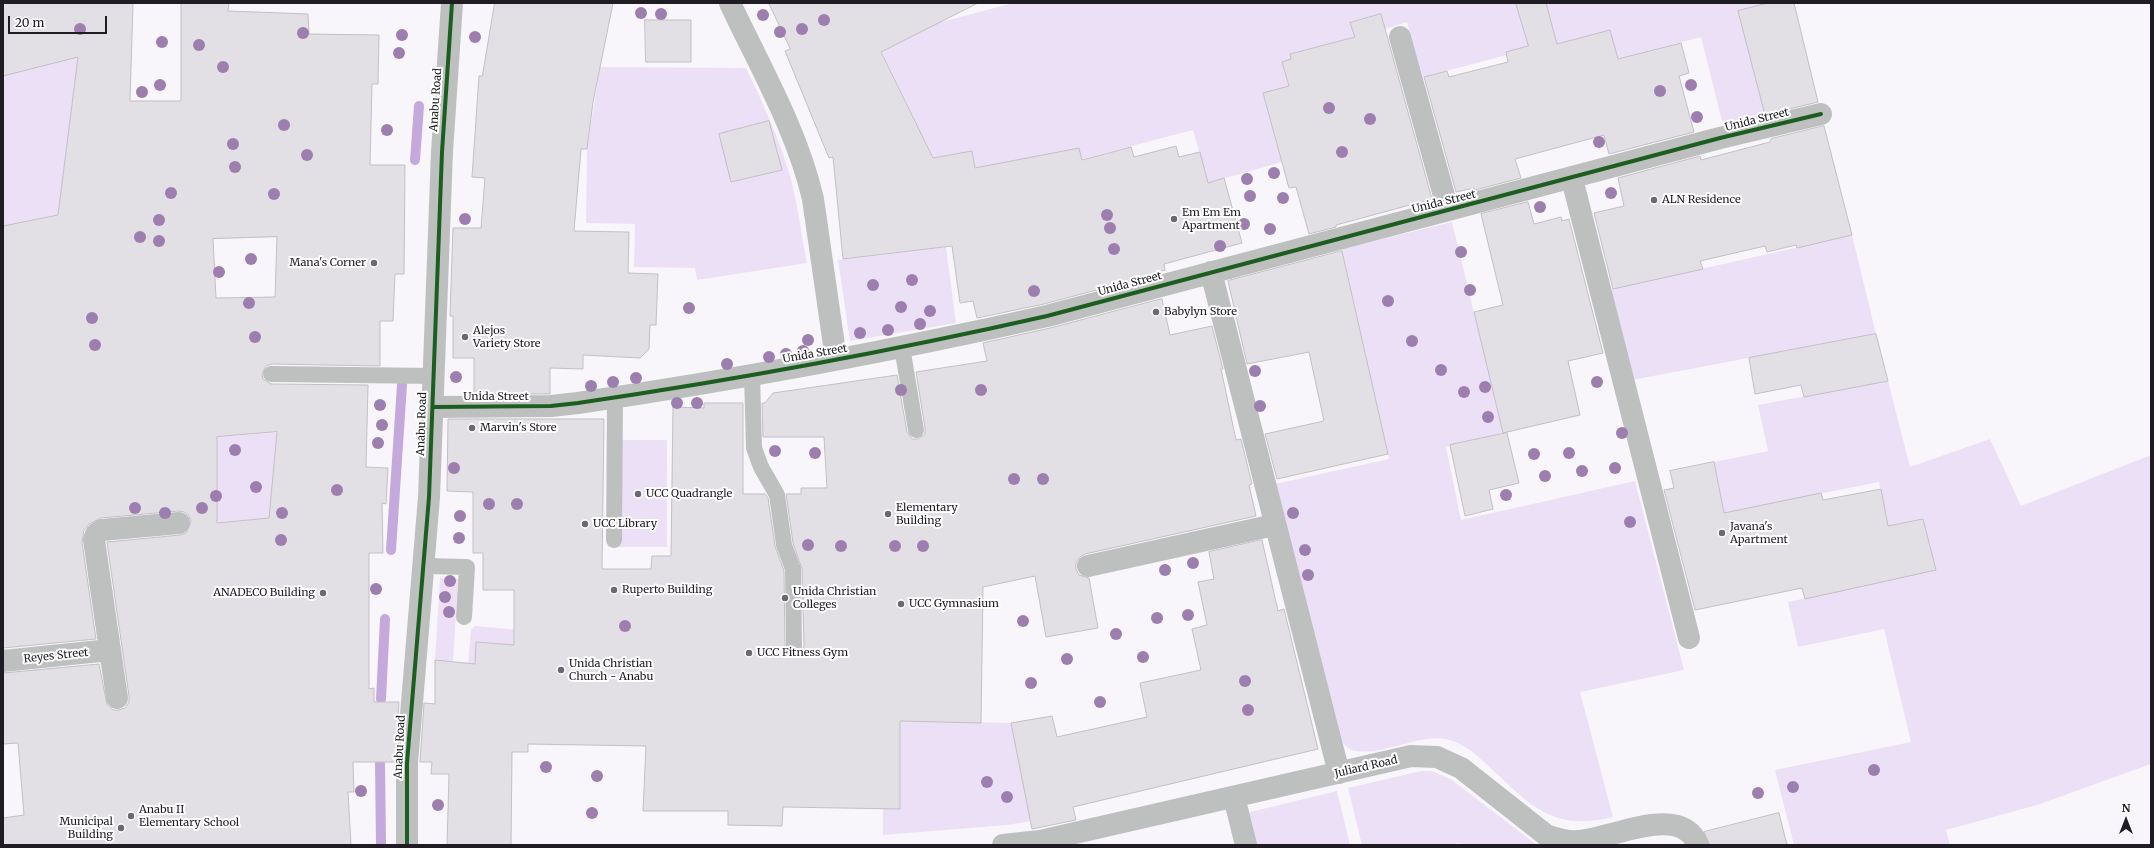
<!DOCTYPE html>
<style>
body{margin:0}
#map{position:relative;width:2154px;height:848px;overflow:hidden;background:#f8f6fa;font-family:Merriweather,serif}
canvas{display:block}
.frame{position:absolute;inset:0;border:4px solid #201c24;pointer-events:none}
.north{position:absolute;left:2106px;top:800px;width:40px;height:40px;-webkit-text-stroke:3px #fff;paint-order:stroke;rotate:0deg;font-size:11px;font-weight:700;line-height:16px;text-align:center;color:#201c24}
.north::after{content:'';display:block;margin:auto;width:14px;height:18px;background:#201c24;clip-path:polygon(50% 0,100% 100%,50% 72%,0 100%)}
.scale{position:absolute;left:8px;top:16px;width:99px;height:18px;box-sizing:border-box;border:2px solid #201c24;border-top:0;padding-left:5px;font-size:12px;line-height:14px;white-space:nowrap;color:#201c24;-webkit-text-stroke:3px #fff;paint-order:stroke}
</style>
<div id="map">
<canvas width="2154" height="848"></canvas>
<div class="frame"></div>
<div class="north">N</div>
<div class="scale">20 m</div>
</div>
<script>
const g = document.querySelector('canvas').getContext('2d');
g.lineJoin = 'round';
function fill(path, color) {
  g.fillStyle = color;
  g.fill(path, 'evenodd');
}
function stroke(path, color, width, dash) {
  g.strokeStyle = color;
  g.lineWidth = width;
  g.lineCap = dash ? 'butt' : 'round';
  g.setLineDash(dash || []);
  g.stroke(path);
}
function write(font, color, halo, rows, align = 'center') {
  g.font = font + ' Merriweather,serif';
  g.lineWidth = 4;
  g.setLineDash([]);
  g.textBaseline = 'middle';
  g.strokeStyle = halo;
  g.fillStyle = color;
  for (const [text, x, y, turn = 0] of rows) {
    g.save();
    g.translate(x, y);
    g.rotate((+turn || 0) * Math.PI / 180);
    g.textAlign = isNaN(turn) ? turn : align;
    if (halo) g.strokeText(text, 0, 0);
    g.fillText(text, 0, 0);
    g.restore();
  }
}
fill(new Path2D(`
 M1013 3H1516L1528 46 1507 52V55L1423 77 1407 22 1385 29 1381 14 1350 23 1355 37 1290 54 1291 59 1282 62 1289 86 1263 93 1282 162 1208 183 1193 130 1082 159 1079 148 976 171 972 151 933 158 881 51 934 24Z
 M1546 3H1768L1738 11 1765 115 1723 125 1701 37 1618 59 1557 45Z
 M81 39 58 215 3 226V101L6 47 22 71 43 66 57 41Z
 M600 67 746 68C763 103 779 138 790 176 798 204 801 235 807 263L697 280 695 268 634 267 635 224 586 223 587 149Z
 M1452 222 1503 433 1446 447 1461 520 1635 481 1684 670 1580 692 1613 817C1548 833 1529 802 1484 762 1473 752 1461 742 1446 739 1418 734 1378 758 1352 750 1349 749 1346 746 1343 743L1275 484 1389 459 1342 249Z
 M1852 235 1876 334 1632 380 1608 290Z
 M946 247 956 323 850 341 838 260Z
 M1888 381 1910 467 1990 439 2021 506 2151 455V764L2037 805 1946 830 1950 845H1794L1775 770 1911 742 1884 629 1798 647 1788 602 1935 570 1923 519 1888 526 1879 482 1724 513 1714 462 1768 451 1758 405Z
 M271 433H277L269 518 210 523 217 480V437Z
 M609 440H667V547H608Z
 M440 578 458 579 453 662 435 660Z
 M475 626 520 630 519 646 476 642 475 664 468 663 471 630Z
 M883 720 1011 723 1031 821 1007 825 883 835Z
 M1421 771H1432L1452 780 1537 845H1459V843L1451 845H1362L1348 788Z
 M1337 791 1350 845H1254L1246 813Z`), '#ece0f7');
stroke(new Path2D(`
 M415 160 419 106
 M391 550 402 385
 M381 699 385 619
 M380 763 381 845`), '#c4aadc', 10);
const building = new Path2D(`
 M3 3H133L130 101H181V3H229L228 11 308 14 309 34 379 35 378 84H372L370 165H405L404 274H395L393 321H380V366L271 364 266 366 262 374 263 379 271 384 368 385 366 467 388 468 386 504 382 503 383 553H369V689L374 688V702H399L395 762H353L354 792H348L351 845H3V818L24 815 18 743 3 744V673L99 664 107 705 113 710H119L125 708 129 702V696L107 542 180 535 186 533 191 522 189 516 184 512 178 511 101 518 89 524 84 530 82 542 96 639 3 648V226L58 215 78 57 3 76ZM277 237 275 297 216 298 213 239ZM277 432 269 518 217 523V437Z
 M495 3H613L593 102 587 149H581L574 231 629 232 628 273 658 274 656 325H650L649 349 640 358 583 355V369L550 368V394H474V358H453V316H450L453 228H481L485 178 472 177 479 76H482Z
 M769 3H978L881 52 933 158 972 151 975 168 1079 148 1082 160 1131 147 1134 157 1176 146 1179 157 1200 152 1208 183 1224 178 1242 243 1164 264 1165 270 1156 273V274L1044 304 977 318 973 301 960 303 952 246 843 259 833 157 829 158 785 51 790 49Z
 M1516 3H1546L1557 44 1610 30 1618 59 1681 43 1689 73 1679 76 1694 132 1609 154 1604 135 1515 159 1521 178 1475 190 1474 188 1456 192 1424 77 1447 71 1449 77 1508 62 1506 52 1528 46Z
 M1768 3H1794L1818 102 1765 115 1738 11Z
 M1381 14 1432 199 1336 225V227L1309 234 1296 187 1289 188 1263 93 1289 86 1282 62 1291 59 1290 54 1355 37 1350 23Z
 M645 20H691V62H646Z
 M769 121 782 170 731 182 719 134Z
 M1824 126 1852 235 1797 248 1796 245 1767 252 1765 246 1700 261 1703 269 1613 289 1594 213 1624 206 1618 178 1700 156 1701 160 1770 142 1771 139Z
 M1528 202 1534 224 1561 217 1562 221 1569 219 1603 353 1568 361 1580 415 1503 433 1474 312 1503 305 1481 214Z
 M1342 251 1388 454 1277 479 1265 434 1324 421 1309 352 1247 364 1228 281Z
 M1162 299 1170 335 1212 326 1223 369H1221L1236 440 1241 439 1252 484 1249 485 1256 516 1085 554 1080 557 1076 563V569L1079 575 1089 578 1098 628 1046 637 1035 576 983 587 981 723 900 721V809L783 807 782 826 728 825V811H643L646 746 528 744V752H512L511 845H447L449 774H431L432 762H420L424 703 435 704V660L475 664 476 642 514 645V590H483V553H473V492L447 491 448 419H604L602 569H651L652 556H671L673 407 704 408V403H743V494H765L768 498 775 546 784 571 785 647 789 654 795 655 802 651 804 646 802 569 793 543 786 494H801V488H827L824 437H763L762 403H765L773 393 897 375 907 432 912 439H918L925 434V428L916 372 987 361 983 343 1050 328Z
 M1876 334 1888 381 1804 397 1801 385 1755 394 1749 358Z
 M1507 433 1519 483 1489 490 1493 509 1465 516 1450 445Z
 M1714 462 1724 513 1821 493 1823 500 1881 489 1888 526 1923 519 1936 570 1805 599 1802 588 1695 610 1664 490 1674 488 1670 471Z
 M1262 540 1278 611 1284 609 1318 749 1073 807 1076 820 1032 829 1011 723 1052 716 1057 737 1147 717 1140 683 1201 670 1192 629 1207 625 1198 582 1214 579 1209 552Z
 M1779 813 1787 845H1710L1704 832Z`);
fill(building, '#e2dfe5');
stroke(building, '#c2bfc5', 1);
stroke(new Path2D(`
 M902 347 916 430
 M271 374 433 376
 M752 374 754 448 761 467 777 495 784 545 793 569 794 646
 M614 540 615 398
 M424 566 467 567 464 617`), '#bec0c0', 16);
stroke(new Path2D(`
 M730 3C760 67 797 130 813 199L836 359
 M1400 37 1448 210
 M1572 179 1689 638
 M1211 272 1339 773
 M433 407 551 406 578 403C735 380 892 351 1047 316L1720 138 1821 114
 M1088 566 1274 525
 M3 661 110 650
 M117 698 94 540 96 534 102 530 179 523
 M1234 797 1246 845
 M1003 845 1040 841 1411 756 1437 757 1461 768 1546 835C1557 839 1567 842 1579 841 1612 839 1681 802 1698 845`), '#bec0c0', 22);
stroke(new Path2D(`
 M407 845V763L429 497 442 152 452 3`), '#bec0c0', 22);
stroke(new Path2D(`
 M433 407 551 406 578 403C735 380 892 351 1047 316L1720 138 1821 114
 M407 845V763L429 497 442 152 452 3`), '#1b5e20', 4);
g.fillStyle = '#9c7faf';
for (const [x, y] of [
 [641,13],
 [661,14],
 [763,15],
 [824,20],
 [80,29],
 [802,29],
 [780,32],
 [303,33],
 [402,35],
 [475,37],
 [162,42],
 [199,45],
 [399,53],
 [223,67],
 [160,85],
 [1691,85],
 [1660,91],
 [142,92],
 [1329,108],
 [1697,117],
 [1370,119],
 [284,125],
 [387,130],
 [1599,142],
 [233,144],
 [1342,152],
 [307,155],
 [235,167],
 [1274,173],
 [1247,179],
 [171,193],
 [1611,193],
 [274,194],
 [1250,196],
 [1283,198],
 [1540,207],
 [1107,215],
 [465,219],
 [159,220],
 [1244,224],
 [1110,228],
 [1270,229],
 [140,237],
 [159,241],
 [1220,246],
 [1114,249],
 [1461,252],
 [251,259],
 [219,272],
 [912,280],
 [873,285],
 [1470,290],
 [1034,291],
 [1388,301],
 [249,303],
 [901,307],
 [689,308],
 [930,311],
 [92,318],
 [920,324],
 [888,330],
 [860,333],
 [255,337],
 [808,340],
 [1412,341],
 [95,345],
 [803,351],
 [786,354],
 [769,357],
 [727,364],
 [1441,370],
 [1255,371],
 [456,377],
 [636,378],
 [613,382],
 [1597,382],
 [591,386],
 [1485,387],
 [901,390],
 [981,390],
 [1464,392],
 [677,403],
 [697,403],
 [380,405],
 [1260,406],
 [1488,417],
 [382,425],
 [1622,433],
 [378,443],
 [235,450],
 [775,451],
 [815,453],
 [1569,453],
 [1534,454],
 [454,468],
 [1615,468],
 [1582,471],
 [1545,476],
 [1014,479],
 [1043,479],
 [256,487],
 [337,490],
 [1506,495],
 [216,496],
 [489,504],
 [517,504],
 [135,508],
 [202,508],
 [165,513],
 [282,513],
 [1293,513],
 [460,516],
 [1630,522],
 [459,538],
 [281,540],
 [808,545],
 [841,546],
 [895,546],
 [923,546],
 [1305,550],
 [1193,563],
 [1165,570],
 [1308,575],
 [450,581],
 [376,589],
 [445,597],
 [449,612],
 [1188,615],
 [1157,618],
 [1023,621],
 [625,626],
 [1116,634],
 [1143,657],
 [1067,659],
 [1245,681],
 [1031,683],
 [1100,702],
 [1248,710],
 [546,767],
 [1874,770],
 [597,776],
 [987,782],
 [1793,787],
 [361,791],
 [1758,793],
 [1007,797],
 [438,805],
 [592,813]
]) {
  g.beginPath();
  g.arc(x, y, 6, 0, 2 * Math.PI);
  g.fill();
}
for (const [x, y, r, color] of [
 [1654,200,4,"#6c686f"],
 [1174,219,4,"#6c686f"],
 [374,263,4,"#6c686f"],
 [1156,312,4,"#6c686f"],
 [465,337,4,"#6c686f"],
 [472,428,4,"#6c686f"],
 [638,494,4,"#6c686f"],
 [888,514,4,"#6c686f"],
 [585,524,4,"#6c686f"],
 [1722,533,4,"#6c686f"],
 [614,590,4,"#6c686f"],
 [323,593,4,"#6c686f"],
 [785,598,4,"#6c686f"],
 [901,604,4,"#6c686f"],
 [749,653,4,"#6c686f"],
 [561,670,4,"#6c686f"],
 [131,816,4,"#6c686f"],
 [121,828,4,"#6c686f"]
]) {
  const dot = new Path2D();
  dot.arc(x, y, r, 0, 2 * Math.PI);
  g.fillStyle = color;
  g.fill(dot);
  stroke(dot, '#fff', 1.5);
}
write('11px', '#201c24', '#fff', [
 ["Anabu Road",436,100,-86],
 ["Unida Street",1757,120,-14],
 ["Unida Street",1444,202,-14],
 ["Unida Street",1130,284,-15],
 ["Unida Street",815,354,-10],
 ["Unida Street",496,397],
 ["Anabu Road",422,424,-88],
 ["Reyes Street",56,656,-6],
 ["Anabu Road",400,747,-87],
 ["Juliard Road",1366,767,-13]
]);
write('11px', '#201c24', '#fff', [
 ["ALN Residence",1662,200],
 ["Em Em Em",1182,213],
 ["Apartment",1182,226],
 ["Mana's Corner",366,263,"right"],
 ["Babylyn Store",1164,312],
 ["Alejos",473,331],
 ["Variety Store",473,344],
 ["Marvin's Store",480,428],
 ["UCC Quadrangle",646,494],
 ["Elementary",896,508],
 ["Building",896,521],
 ["UCC Library",593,524],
 ["Javana's",1730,527],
 ["Apartment",1730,540],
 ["Ruperto Building",622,590],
 ["Unida Christian",793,592],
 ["Colleges",793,605],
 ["ANADECO Building",315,593,"right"],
 ["UCC Gymnasium",909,604],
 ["UCC Fitness Gym",757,653],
 ["Unida Christian",569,664],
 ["Church - Anabu",569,677],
 ["Anabu II",139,810],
 ["Elementary School",139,823],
 ["Municipal",113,822,"right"],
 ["Building",113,835,"right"]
], 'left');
</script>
